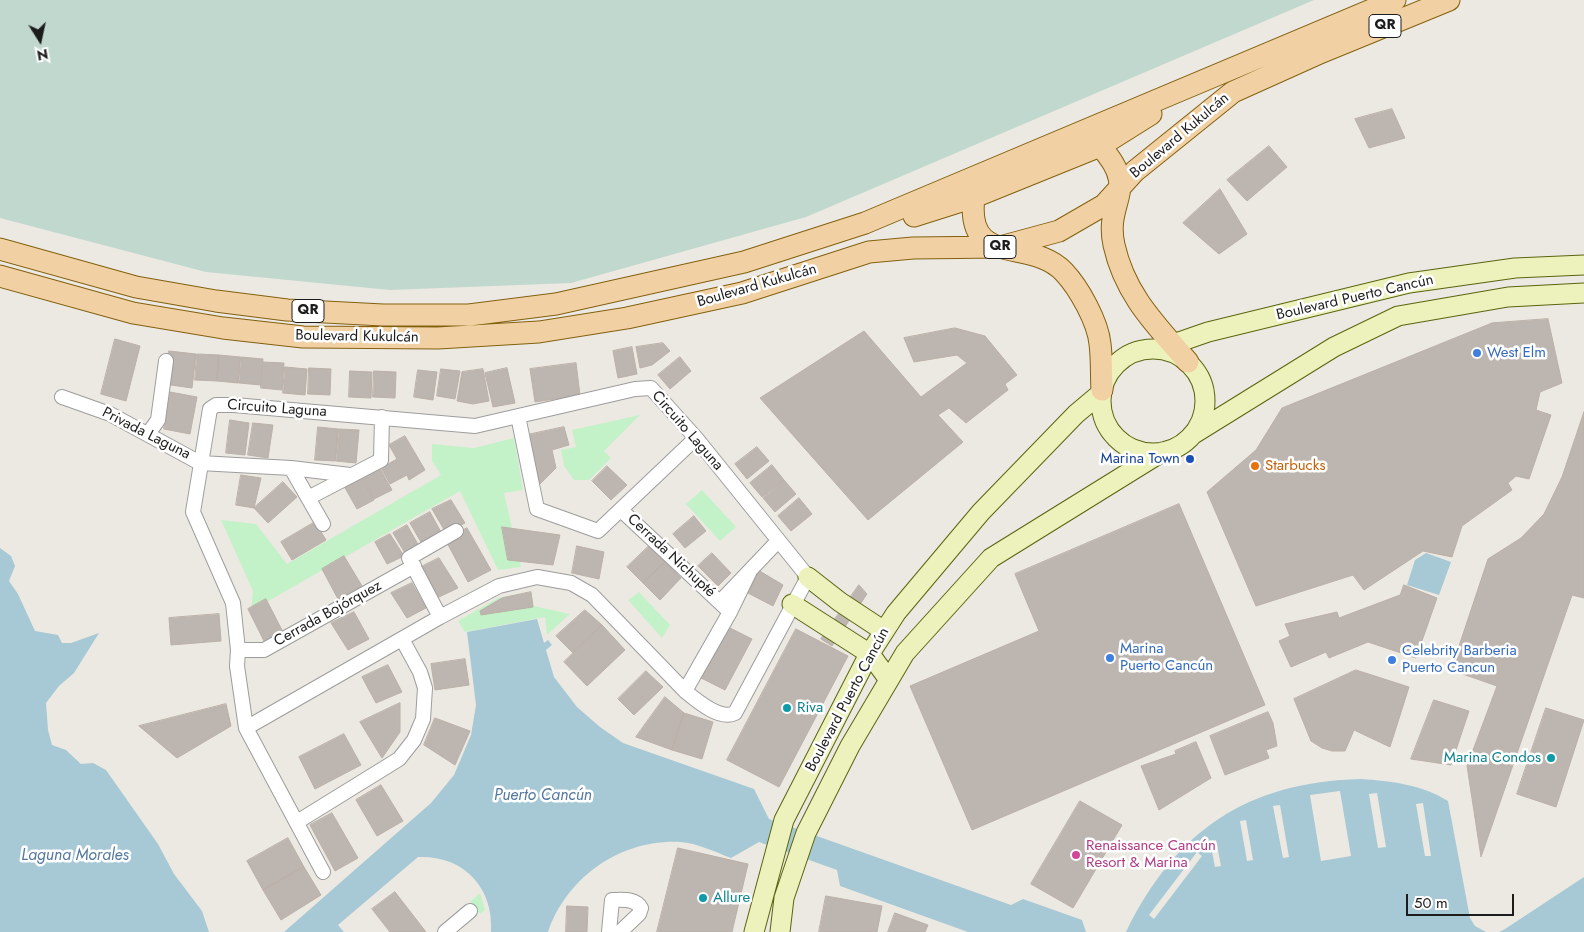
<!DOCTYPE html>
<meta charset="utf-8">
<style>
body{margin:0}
#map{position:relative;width:1584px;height:932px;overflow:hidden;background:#ece9e2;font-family:Jost,sans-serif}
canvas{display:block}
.north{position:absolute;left:15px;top:15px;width:50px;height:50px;-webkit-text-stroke:4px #fff;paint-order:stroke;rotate:170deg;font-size:14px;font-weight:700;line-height:20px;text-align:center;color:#1c1c1c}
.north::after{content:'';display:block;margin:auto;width:18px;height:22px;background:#1c1c1c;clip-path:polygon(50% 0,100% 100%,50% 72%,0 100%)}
.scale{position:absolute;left:1406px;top:894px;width:108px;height:22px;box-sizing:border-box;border:2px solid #1c1c1c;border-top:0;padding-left:6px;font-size:15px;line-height:18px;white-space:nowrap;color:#1c1c1c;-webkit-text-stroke:4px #fff;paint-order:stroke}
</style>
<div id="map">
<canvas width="1584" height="932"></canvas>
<div class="north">N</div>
<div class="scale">50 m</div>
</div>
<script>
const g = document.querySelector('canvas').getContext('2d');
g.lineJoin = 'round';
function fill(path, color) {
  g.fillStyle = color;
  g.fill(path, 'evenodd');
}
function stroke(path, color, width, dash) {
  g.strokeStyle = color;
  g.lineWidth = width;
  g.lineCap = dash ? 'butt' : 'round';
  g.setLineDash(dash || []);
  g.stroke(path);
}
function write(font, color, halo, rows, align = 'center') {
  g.font = font + ' Jost,sans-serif';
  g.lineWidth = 5;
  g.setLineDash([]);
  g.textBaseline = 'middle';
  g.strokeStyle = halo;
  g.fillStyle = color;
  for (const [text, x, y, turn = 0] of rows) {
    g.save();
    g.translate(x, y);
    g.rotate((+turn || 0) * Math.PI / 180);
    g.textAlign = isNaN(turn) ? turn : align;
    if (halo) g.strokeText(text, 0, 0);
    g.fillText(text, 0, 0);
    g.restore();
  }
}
fill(new Path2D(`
 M0 0H1314L806 217 571 283 390 290 206 272 0 218Z`), '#c1d8ce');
fill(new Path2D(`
 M640 415 604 451 611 458 589 480H574L564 466 561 450 576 447 572 430Z
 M514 438 523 490 504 493 521 567 498 570 460 491 251 611 253 591 221 520 256 524 287 564 441 475 432 461V444L474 448Z
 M702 490 736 527 720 541 686 504Z
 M531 592 534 606 570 614 547 635 545 617 465 632 458 621 498 598Z
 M639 592 670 625 662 638 628 600Z
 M480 893 485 910 480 914 470 902Z`), '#c3f2c8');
fill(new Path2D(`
 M0 548 11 556 15 566 9 581 18 594 35 631 58 635 62 643H71L99 633 74 673 59 686 46 703 48 730 52 745 66 750 81 764 93 763 106 770 158 844 174 874 202 911 209 932H0Z
 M1426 553 1451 562 1439 595 1407 585 1415 560Z
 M537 619 544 643 548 640 552 645 546 650 554 677 577 707 600 727 623 743 754 789 769 819 1011 905 1023 899 1082 920 1086 932H968L840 886 837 870 759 842 731 858C715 852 697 843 680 842 621 839 567 877 548 932H491C494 887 463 855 418 857L338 925 344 932H284L431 803 454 775 471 735 476 705 467 632Z
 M1361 779C1391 781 1423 785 1448 801L1470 918 1475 926 1486 932H1126C1176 830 1247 782 1361 779Z
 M1584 877V932H1499L1505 929Z`), '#a7c9d5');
fill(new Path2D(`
 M1340 791 1351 856 1321 861 1310 795Z
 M1377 793 1386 847 1378 848 1369 794Z
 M1423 803 1431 856H1425L1416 804Z
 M1280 805 1289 857 1283 858 1273 806Z
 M1246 820 1253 860 1247 861 1240 821Z
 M1216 840 1221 866 1215 867 1210 841Z
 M1197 852 1202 856 1154 919 1149 915Z`), '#ece9e2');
const building = new Path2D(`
 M1392 109 1405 138 1369 148 1355 119Z
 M1269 146 1287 167 1247 201 1227 180Z
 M1220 189 1247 234 1219 254 1183 223Z
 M1548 319 1562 383 1540 392 1536 410 1551 415 1529 479 1516 476 1508 483 1512 490 1462 526 1452 557 1423 551 1364 590 1353 575 1256 606 1207 492 1256 450 1282 408 1492 323Z
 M955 328 985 336 1017 375 1005 384 1008 390 966 423 949 408 938 415 963 442 868 520 760 398 864 331 921 397 967 363 957 355 914 362 904 338Z
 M115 339 140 346 126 401 101 394Z
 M663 343 670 351 652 365 640 368 636 347Z
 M632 347 637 374 618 378 613 351Z
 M169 351 196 354 192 388 164 384Z
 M197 354 219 355 217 381 195 380Z
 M219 355 240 357 238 383 217 381Z
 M241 357 263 359 261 385 239 383Z
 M680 357 691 371 670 389 658 375Z
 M263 362 284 363 282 390 261 388Z
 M576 363 580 395 535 402 530 369Z
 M285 367 307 369 305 395 283 393Z
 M309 368 331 369 330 395 308 394Z
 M507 368 515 403 493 407 485 373Z
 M441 369 460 371 455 399 437 396Z
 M483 369 489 401 473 404 457 401 462 372Z
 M418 370 437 372 433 400 414 397Z
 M350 371 372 372 371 398 349 397Z
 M374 371 396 372 395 398 373 397Z
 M170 392 197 397 190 434 164 429Z
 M1584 412V598L1572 595 1481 857 1467 766 1497 686 1451 670 1488 559 1521 538 1544 514 1562 477Z
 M230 420 249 423 245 455 226 453Z
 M253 423 273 425 268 458 248 455Z
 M318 427 338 429 335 461 315 460Z
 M564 427 569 445 552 450 556 468 537 487 527 435Z
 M339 429 359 430 356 463 336 461Z
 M405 436 425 470 409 480 407 475 390 484 381 468 397 459 389 445Z
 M757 447 769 461 747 479 735 464Z
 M772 465 784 480 762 497 750 483Z
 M607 466 627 485 611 500 592 481Z
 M379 467 392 490 374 499 362 477Z
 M241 475 261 478 254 508 236 505Z
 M361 477 374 500 357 509 344 486Z
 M784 480 796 494 775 512 763 498Z
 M283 482 297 497 268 523 254 508Z
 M799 498 812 514 791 531 778 516Z
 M451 500 465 523 446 533 432 509Z
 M1179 504 1265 705 972 830 910 686 1039 631 1015 574Z
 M430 512 442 534 422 544 410 523Z
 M694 516 706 531 685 548 673 534Z
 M315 522 326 540 292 560 281 542Z
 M407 525 419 546 405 553 393 533Z
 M502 527 560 535 553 565 508 560Z
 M467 528 491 570 468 582 446 541Z
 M390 534 404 556 387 564 375 542Z
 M577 546 604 552 599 579 572 573Z
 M649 546 665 562 643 583 627 567Z
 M712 553 731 573 718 586 698 566Z
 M344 556 362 586 338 599 322 569Z
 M439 558 458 588 439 597 421 567Z
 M665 562 681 578 660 600 643 583Z
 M758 570 783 585 773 606 746 592Z
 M412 583 426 608 407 618 391 593Z
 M859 585 867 594 832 646 821 639Z
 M1404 585 1437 598 1416 658 1368 642 1329 658 1326 652 1291 667 1279 641 1290 636 1285 624 1337 612 1339 618 1400 595Z
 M531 592 533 607 481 615 480 611 502 598Z
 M266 599 283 632 264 641 248 609Z
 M585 610 602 625 573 653 556 636Z
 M354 612 369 639 348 650 331 623Z
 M219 614 221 641 171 645 169 618Z
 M602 625 625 650 587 686 564 662Z
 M726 626 752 639 725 690 699 677Z
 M796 629 848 656 779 787 727 760Z
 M465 659 469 685 435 690 431 664Z
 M388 665 402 692 376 703 362 677Z
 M1356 670 1409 687 1390 747 1354 730 1345 751H1332L1322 748 1311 741 1294 699Z
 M646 671 663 687 634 715 618 699Z
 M665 697 684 713 672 750 636 737Z
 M1434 700 1469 711 1451 765 1411 759Z
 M400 703V732L382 758 360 722Z
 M226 704 231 726 177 758 139 726Z
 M1546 708 1584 720 1556 807 1517 794Z
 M1268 712 1273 723 1277 746 1266 750 1269 758 1225 775 1210 736Z
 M684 713 713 722 702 759 672 750Z
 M435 718 470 731 455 765 424 745Z
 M344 734 361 765 315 789 299 757Z
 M1196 742 1211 778 1159 810 1141 766 1176 754 1175 751Z
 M381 785 403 821 377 836 356 800Z
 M1080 801 1122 825 1073 908 1031 884Z
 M332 813 358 858 335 871 310 825Z
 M288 838 304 867 263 890 247 861Z
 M678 848 748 864 732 932H657Z
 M304 867 321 895 281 920 263 890Z
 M395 892 426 932H390L372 909Z
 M826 896 882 906 877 932H819Z
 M567 906 588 907 587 932H566Z
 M895 913 928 925 925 932H888Z`);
fill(building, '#bcb5b0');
stroke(building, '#bcb0a7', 1);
const street = new Path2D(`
 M651 388 696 438 808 577 735 713C720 721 696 700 685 691L592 595 571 583 537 577 499 586 440 617 246 728 237 666 238 650 233 603 193 512 210 409 216 405H234L475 426 635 389Z
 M62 397 110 414 200 463 291 468 350 475
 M518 416 537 509 598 531 696 438
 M148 434 158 420 166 361
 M291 468 323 524
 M308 498 381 460 382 417
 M621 510 730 612
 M720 602 778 541
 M440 617 409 558 456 531
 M238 650H264L414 566
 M685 691 730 612 749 573
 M246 728 323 872
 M297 822 399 759 414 740 423 719 425 688 420 672 402 639
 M445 932 470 911
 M609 932 612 900C622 900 635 898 641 908L639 914 620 932`);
const secondary = new Path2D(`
 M1159 349 1208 332 1409 283 1515 268 1584 265
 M1101 401a52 52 0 1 1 104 0a52 52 0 1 1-104 0Z
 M1192 435 1334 347 1398 316 1508 297 1584 293
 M808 577 840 602 884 631
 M792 604 870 654 889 680
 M754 932 784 820 867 658 896 613 981 512 1076 414 1101 393
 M780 932 784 898 806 833 850 746 905 653 991 558 1162 452`);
const primary = new Path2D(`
 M1100 146C1141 191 1104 200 1114 245 1125 295 1156 325 1188 362
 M974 197C965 269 1030 236 1064 272 1079 288 1098 322 1100 344 1102 359 1101 374 1102 390
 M914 216 974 197 1100 146 1151 114
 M0 249 136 287 216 301 287 310 383 315H469L556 304 744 262 865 223 1395 0
 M0 276 133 313 223 328 303 337 438 338 539 332 627 318 742 293 869 252 913 248 1000 247 1059 231 1104 205 1135 171 1233 92 1322 52 1449 0`);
stroke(street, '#9d9d9d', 16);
stroke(secondary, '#596510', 21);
stroke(primary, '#836010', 23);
stroke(street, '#fff', 14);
stroke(secondary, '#edf1bb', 19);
stroke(primary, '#f1d1a3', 21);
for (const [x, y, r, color] of [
 [1477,353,5,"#3f7fe0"],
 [1190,459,5,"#1a4fb4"],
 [1255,466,5,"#e8710a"],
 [1110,658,5,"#3f7fe0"],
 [1392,660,5,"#3f7fe0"],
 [787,708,5,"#0f9aa8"],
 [1551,758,5,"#0f9aa8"],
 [1076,855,5,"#d1479c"],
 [703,898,5,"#0f9aa8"]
]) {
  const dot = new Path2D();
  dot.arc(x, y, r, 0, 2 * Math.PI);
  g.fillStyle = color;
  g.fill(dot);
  stroke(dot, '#fff', 2);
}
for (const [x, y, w] of [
 [1385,26,32],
 [1000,247,32],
 [308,311,32]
]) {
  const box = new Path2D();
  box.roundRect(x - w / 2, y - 11.5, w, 23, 4);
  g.fillStyle = '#fff';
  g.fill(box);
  stroke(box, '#1c1c1c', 1);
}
write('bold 14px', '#1c1c1c', null, [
 ["QR",1385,26],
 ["QR",1000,247],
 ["QR",308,311]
]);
write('15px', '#1c1c1c', '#fff', [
 ["Boulevard Kukulcán",1180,136,-40],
 ["Boulevard Kukulcán",757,286,-16],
 ["Boulevard Puerto Cancún",1355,298,-13],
 ["Boulevard Kukulcán",357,337,1],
 ["Circuito Laguna",277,409,4],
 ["Circuito Laguna",687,431,49],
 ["Privada Laguna",146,434,27],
 ["Cerrada Nichupté",671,556,43],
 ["Cerrada Bojórquez",328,614,-29],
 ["Boulevard Puerto Cancún",848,700,-62]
]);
write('15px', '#366cbe', '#fff', [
 ["West Elm",1487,353],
 ["Marina",1120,649],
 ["Puerto Cancún",1120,666],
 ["Celebrity Barberia",1402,651],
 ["Puerto Cancun",1402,668]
], 'left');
write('15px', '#164399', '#fff', [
 ["Marina Town",1180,459]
], 'right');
write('15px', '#c56008', '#fff', [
 ["Starbucks",1265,466]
], 'left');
write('15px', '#0d838f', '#fff', [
 ["Riva",797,708],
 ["Marina Condos",1541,758,"right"],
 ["Allure",713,898]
], 'left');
write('15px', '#b23c85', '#fff', [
 ["Renaissance Cancún",1086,846],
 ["Resort & Marina",1086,863]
], 'left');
write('italic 16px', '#5478a0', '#fff', [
 ["Puerto Cancún",543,796],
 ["Laguna Morales",75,856]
]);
</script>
